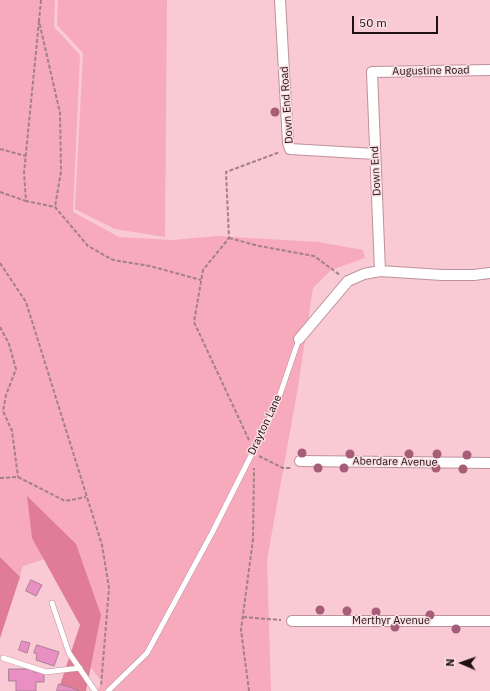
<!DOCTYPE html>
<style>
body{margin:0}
#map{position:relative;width:490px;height:691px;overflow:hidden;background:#f9cad3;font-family:"IBM Plex Sans",sans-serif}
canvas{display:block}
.north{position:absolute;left:442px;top:643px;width:40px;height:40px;-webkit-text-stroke:3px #fadde2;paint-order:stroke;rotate:272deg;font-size:11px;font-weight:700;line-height:16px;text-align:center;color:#201014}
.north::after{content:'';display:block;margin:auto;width:14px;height:18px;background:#201014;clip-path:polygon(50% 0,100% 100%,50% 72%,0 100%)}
.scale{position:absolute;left:352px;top:16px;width:86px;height:18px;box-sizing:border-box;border:2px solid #201014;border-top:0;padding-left:5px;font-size:12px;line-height:14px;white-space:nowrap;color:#201014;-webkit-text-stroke:3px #fadde2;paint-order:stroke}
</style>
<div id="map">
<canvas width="490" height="691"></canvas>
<div class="north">N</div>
<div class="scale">50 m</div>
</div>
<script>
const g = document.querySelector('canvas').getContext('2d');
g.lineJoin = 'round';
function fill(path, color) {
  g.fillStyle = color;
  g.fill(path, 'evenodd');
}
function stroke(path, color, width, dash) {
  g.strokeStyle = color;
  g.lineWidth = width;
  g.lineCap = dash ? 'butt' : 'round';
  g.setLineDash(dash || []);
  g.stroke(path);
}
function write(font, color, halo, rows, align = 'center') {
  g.font = font + ' "IBM Plex Sans",sans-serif';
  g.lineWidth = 3;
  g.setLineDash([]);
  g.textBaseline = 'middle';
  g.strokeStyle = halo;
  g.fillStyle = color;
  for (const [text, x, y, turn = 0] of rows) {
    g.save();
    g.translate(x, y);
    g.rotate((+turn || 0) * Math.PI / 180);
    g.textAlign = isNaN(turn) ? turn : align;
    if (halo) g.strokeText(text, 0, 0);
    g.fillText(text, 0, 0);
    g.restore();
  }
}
fill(new Path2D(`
 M0 0H55L54 27 80 55 73 212 119 237 173 240 217 236 318 242 363 250 365 258 331 270 313 288 298 387 267 560 271 691H97L102 682 85 660 84 600 60 554 23 566 0 638Z
 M58 0H167L165 237 115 229 75 209 83 53 57 25Z`), '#f6aabb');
fill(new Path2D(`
 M27 496 76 544 101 615 86 691H58L80 625 32 538Z
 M0 557 20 577 0 638Z`), '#e17c96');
const building = new Path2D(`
 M31 580 42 585 36 596 26 591Z
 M22 641 30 643 27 653 19 650Z
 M37 645 59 652 54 666 36 660 37 654 34 653Z
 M9 669H34L33 672H44V682H36V691H16V681H9Z
 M59 684 78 690V691H57Z`);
fill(building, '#ea8fc4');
stroke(building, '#a68195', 1);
const service = new Path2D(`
 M52 603 69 653 95 691
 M3 658 46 672 80 668
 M108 691 147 653 212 533 276 406 299 339`);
const minor = new Path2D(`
 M280 0 288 143 290 149 375 154
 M380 271 372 72 490 70
 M299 339 348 281 364 274 380 271 442 275H474L490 273
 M300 461 490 463
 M292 621H490`);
stroke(service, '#bd919a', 6);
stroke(minor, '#bd919a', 12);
stroke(new Path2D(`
 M41 0 39 21 60 113 61 171 55 207
 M39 21 24 173 26 201 55 207 88 246 113 260 150 266 201 280
 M0 149 26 156
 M0 192 26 201
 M229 238 259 246 314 256 340 275
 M0 263 26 302 102 545 109 588 101 686
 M0 327 9 344 16 369 6 395 3 411 12 431 18 477
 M249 440 194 322 203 270 229 238 226 172 280 152
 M259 456 283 468H292
 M0 478 18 477 65 501 86 497
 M243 617 281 620
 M249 691 241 630 253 539 254 468`), '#a38087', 2, [4, 2]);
stroke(service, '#fff', 5);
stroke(minor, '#fff', 10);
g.fillStyle = '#a65d77';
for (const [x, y] of [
 [275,112],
 [302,453],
 [350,454],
 [409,454],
 [437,454],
 [467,455],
 [318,468],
 [344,468],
 [436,468],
 [463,469],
 [320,610],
 [347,611],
 [376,612],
 [430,615],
 [395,627],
 [456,629]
]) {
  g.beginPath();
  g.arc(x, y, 4.5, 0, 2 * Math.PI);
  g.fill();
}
write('11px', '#201014', '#fadde2', [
 ["Augustine Road",431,71,-1],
 ["Down End Road",287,105,-94],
 ["Down End",376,171,-93],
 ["Drayton Lane",265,425,-65],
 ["Aberdare Avenue",395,462,1],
 ["Merthyr Avenue",391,621]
]);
</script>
